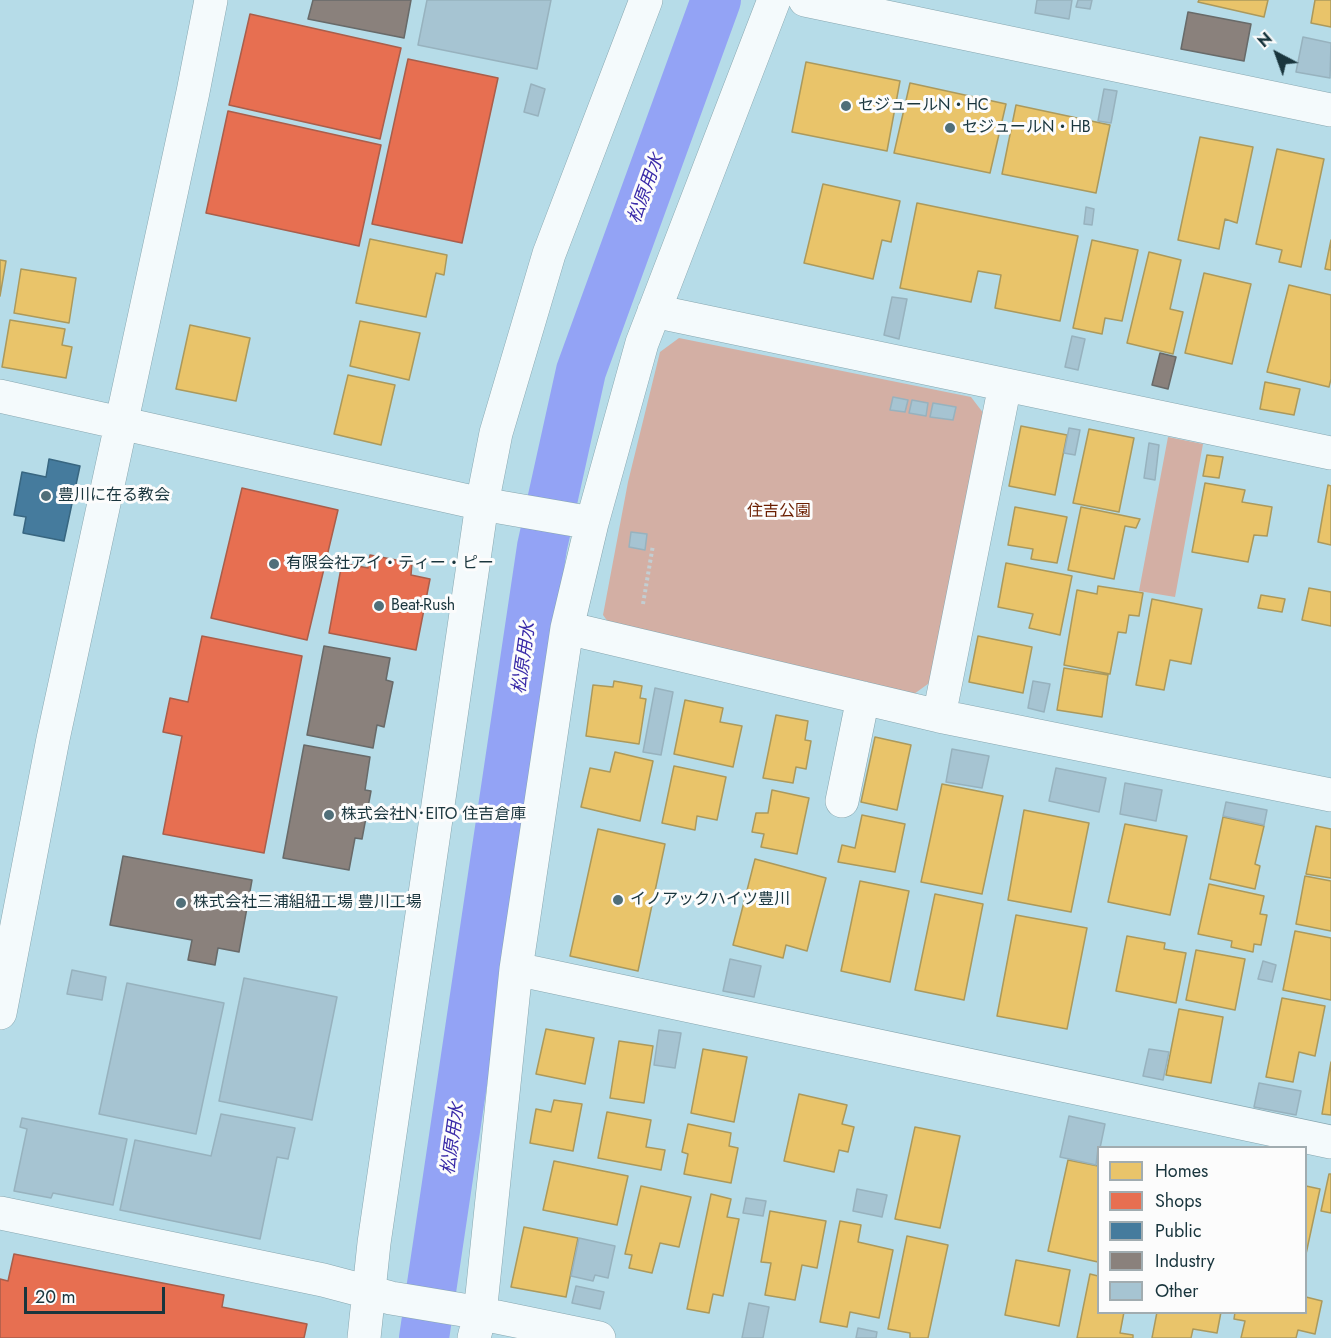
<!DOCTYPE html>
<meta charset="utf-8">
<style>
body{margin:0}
#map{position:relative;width:1331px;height:1338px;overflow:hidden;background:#b6dce8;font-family:Jost,sans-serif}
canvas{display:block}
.legend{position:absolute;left:1097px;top:1146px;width:210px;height:168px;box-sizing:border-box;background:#fcfcfc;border:2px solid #a1acb0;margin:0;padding:8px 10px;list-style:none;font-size:18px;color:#19353d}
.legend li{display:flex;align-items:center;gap:12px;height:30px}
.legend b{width:30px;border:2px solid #a1acb0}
.north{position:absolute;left:1247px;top:24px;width:60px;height:60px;-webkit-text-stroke:4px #fcfcfc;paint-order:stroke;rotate:319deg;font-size:16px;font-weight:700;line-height:24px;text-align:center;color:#19353d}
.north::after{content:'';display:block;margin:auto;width:21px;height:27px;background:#19353d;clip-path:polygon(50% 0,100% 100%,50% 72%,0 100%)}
.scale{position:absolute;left:24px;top:1287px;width:141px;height:27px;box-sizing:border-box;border:3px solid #19353d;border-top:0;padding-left:8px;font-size:18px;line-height:21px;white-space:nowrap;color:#19353d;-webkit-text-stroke:4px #fcfcfc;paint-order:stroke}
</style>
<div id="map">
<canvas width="1331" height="1338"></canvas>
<ul class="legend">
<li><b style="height:16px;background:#e9c46a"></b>Homes</li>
<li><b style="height:16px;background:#e76f51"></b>Shops</li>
<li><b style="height:16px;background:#457b9d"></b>Public</li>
<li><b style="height:16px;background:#8a817c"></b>Industry</li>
<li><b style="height:16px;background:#a6c4d2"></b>Other</li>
</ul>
<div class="north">N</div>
<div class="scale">20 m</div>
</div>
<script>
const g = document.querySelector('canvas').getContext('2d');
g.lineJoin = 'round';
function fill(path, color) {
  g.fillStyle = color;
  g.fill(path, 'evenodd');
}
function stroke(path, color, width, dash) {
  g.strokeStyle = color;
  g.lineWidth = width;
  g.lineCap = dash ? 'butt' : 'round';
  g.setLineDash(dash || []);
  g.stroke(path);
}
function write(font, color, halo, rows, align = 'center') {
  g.font = font + ' Jost,"Noto Sans JP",sans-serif';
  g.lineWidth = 6;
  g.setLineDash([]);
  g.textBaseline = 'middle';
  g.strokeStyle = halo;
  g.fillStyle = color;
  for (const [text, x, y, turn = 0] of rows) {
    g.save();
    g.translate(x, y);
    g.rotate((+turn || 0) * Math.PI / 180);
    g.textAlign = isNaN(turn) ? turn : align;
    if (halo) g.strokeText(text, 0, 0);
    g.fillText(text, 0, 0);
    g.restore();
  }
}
fill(new Path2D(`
 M679 338 971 397 987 418 932 681 914 694 616 633 603 615 628 482 660 352Z
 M1168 437 1203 444 1175 597 1139 591Z`), '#d3afa4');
const homes = new Path2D(`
 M1199 0H1268L1264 17 1198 2Z
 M1315 0H1331V27L1311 23Z
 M806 62 900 81 887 151 792 132Z
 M910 83 1006 104 990 173 894 153Z
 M1016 105 1110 125 1096 193 1002 174Z
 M1200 137 1253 147 1237 223 1225 219 1219 249 1178 240Z
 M1277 149 1324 159 1301 267 1279 262 1282 250 1256 244Z
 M823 184 900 201 891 242 882 240 873 279 804 263Z
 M917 203 1078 236 1060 321 995 308 1001 275 978 271 971 302 900 288Z
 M370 239 447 255 444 275 436 273 426 317 356 303Z
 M1092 240 1138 250 1122 321 1105 318 1102 334 1073 328Z
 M1331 240V270L1325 269Z
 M1149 252 1181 260 1170 309 1183 312 1173 354 1127 343Z
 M0 260 6 261 0 296Z
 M21 269 76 278 69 323 14 313Z
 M1204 273 1251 284 1232 364 1185 353Z
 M1289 285 1331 295V379L1329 387 1267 372Z
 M10 320 65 329 62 345 72 347 66 378 2 367Z
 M360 321 420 333 409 380 350 366Z
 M190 325 250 338 236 401 176 389Z
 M348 375 395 385 381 445 334 434Z
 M1265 382 1300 389 1294 415 1260 409Z
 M1021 426 1067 435 1055 495 1009 486Z
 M1089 429 1134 438 1119 512 1073 503Z
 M1207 455 1223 457 1219 478 1203 476Z
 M1205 483 1245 490 1242 502 1272 507 1267 536 1254 535 1248 562 1192 552Z
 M1328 485 1331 486V545L1318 542Z
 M1015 507 1067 517 1057 563 1031 559 1033 549 1008 545Z
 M1081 507 1140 519 1136 528 1125 526 1114 579 1068 570Z
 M1006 563 1072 576 1060 635 1029 628 1033 614 998 607Z
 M1098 586 1143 593 1139 616 1129 615 1126 633 1118 632 1110 674 1064 665 1077 590 1097 594Z
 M1309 588 1331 592V626L1302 620Z
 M1261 595 1285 599 1282 612 1258 608Z
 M1152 599 1202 609 1191 664 1170 660 1164 690 1136 685Z
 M978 636 1032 647 1023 693 969 682Z
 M1064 668 1108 675 1102 717 1057 710Z
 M614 681 642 686 640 698 646 699 639 744 586 736 593 685 613 687Z
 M685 700 723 708 720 722 742 726 733 767 674 754Z
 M776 715 808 721 805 740 811 741 806 769 796 767 793 783 763 778Z
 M875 737 911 745 897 810 861 802Z
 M615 752 653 761 640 821 581 807 590 768 610 772Z
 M674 766 726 777 717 820 697 816 695 830 662 823Z
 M942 784 1003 796 982 894 921 882Z
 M772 790 809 798 797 854 761 847 764 834 752 832 756 813H768Z
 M1024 810 1089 823 1071 912 1008 900Z
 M862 815 905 824 895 872 838 862 842 845 855 848Z
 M1223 817 1264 826 1255 864 1260 866 1255 889 1210 879Z
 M1125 824 1187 836 1170 915 1108 902Z
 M1316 826 1331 829V878L1306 874Z
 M598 829 665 844 638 971 570 956Z
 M755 859 826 878 807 951 786 945 783 958 733 945Z
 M1305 876 1331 881V931L1296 924Z
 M860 881 909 891 890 982 841 971Z
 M1209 884 1264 896 1260 914 1267 915 1261 945 1254 944 1253 952 1231 947 1232 941 1198 934Z
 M935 894 983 904 964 1000 915 990Z
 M1016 915 1087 928 1067 1029 997 1016Z
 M1295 931 1331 938V1000L1283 990Z
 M1127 936 1165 943 1164 949 1186 953 1176 1003 1116 991Z
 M1196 950 1245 959 1235 1010 1186 1000Z
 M1282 998 1325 1006 1315 1056 1299 1052 1293 1082 1266 1077Z
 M1179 1009 1223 1017 1211 1083 1166 1075Z
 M546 1029 594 1038 585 1084 536 1074Z
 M619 1041 653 1046 644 1103 610 1098Z
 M703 1049 747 1057 734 1122 691 1113Z
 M1331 1062V1115L1322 1114Z
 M799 1094 847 1105 842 1124 854 1127 848 1152 839 1150 834 1172 784 1161Z
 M554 1100 582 1104 573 1151 530 1143 536 1109 551 1112Z
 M607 1112 651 1120 646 1147 665 1150 661 1170 598 1158Z
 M688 1124 731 1133 729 1146 738 1148 731 1183 684 1174 688 1154 682 1152Z
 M915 1127 960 1136 940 1228 895 1219Z
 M1068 1160 1098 1166V1262L1048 1251Z
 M554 1161 628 1176 617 1225 543 1210Z
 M1329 1174H1331V1213L1321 1211Z
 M641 1186 691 1197 679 1247 660 1243 652 1273 629 1268 632 1255 625 1254Z
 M1306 1186 1320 1189 1306 1254Z
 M711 1194 731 1199 727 1217 739 1219 723 1296 713 1294 709 1313 687 1309Z
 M770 1211 826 1221 817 1268 802 1265 795 1300 765 1295 771 1263 761 1262Z
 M840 1221 861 1225 858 1242 893 1250 879 1318 850 1312 847 1327 820 1322Z
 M524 1227 578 1238 566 1297 511 1287Z
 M907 1236 948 1245 928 1338H910V1333L888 1329Z
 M1016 1260 1070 1270 1059 1326 1005 1315Z
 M1090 1274 1098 1276V1312H1124L1120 1333 1133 1335V1338H1077Z
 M1306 1297 1322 1301 1315 1334 1298 1330 1296 1338H1241L1245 1321 1234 1319 1235 1312H1306Z
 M1157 1312H1221L1217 1333 1193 1329 1191 1338H1152Z`);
fill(homes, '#e9c46a');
stroke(homes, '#ab995c', 1.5);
const shops = new Path2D(`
 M250 14 401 48 380 139 229 105Z
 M408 59 498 78 462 243 372 224Z
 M228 111 381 145 359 246 206 213Z
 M242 488 338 510 307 640 211 618Z
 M370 555 412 563 411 575 430 579 416 650 329 633 342 563 368 568Z
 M202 636 302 656 264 853 163 834 182 736 163 732 170 698 188 702Z
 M14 1254 224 1295 222 1307 307 1324 304 1338H0V1279L8 1281Z`);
fill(shops, '#e76f51');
stroke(shops, '#a95e4b', 1.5);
const public = new Path2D(`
 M49 459 80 466 64 541 23 533 26 517 14 515 22 472 46 477Z`);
fill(public, '#457b9d');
stroke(public, '#386680', 1.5);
const industry = new Path2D(`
 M313 0H411L404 38 308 19Z
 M1188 12 1251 24 1244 61 1181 49Z
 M1160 353 1176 357 1168 389 1152 385Z
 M324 646 390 658 386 680 393 682 384 727 377 725 373 748 307 735Z
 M304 745 370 757 365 790 371 791 362 839 355 838 349 870 283 858Z
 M123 856 252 880 239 952 218 948 215 965 188 960 192 940 110 925Z`);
fill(industry, '#8a817c');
stroke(industry, '#686a69', 1.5);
stroke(new Path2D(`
 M424 1338 542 547 581 371 716 0`), '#93a3f5', 50);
const building = new Path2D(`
 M427 0H551L537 69 418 45Z
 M1037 0H1072L1069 19 1035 13Z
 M1078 0H1092L1090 9 1076 7Z
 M1303 37 1331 43 1330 78 1296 72Z
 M531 84 545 89 538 116 524 112Z
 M1104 89 1117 91 1111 123 1098 121Z
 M1086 207 1094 209 1092 225 1084 224Z
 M892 297 907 299 899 339 884 335Z
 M1072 336 1085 339 1078 370 1065 367Z
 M893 397 908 400 905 412 890 410Z
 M912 400 928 403 926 416 909 413Z
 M933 403 956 407 953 420 930 417Z
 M1069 428 1080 430 1075 455 1064 453Z
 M1149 443 1159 445 1155 480 1144 478Z
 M631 532 647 534 645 550 629 547Z
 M1033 681 1050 684 1044 712 1028 708Z
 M655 688 673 692 661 755 643 752Z
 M952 749 989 756 982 788 946 782Z
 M1056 768 1106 778 1099 812 1049 801Z
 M1125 783 1162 790 1156 821 1120 814Z
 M1226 802 1267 810 1264 825 1223 816Z
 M730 959 761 966 754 997 723 991Z
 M1263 961 1276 965 1272 982 1258 979Z
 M72 970 106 977 102 1000 67 994Z
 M244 978 337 997 312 1120 219 1101Z
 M127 983 224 1003 196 1134 99 1114Z
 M659 1030 681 1033 675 1068 654 1065Z
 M1149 1049 1169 1052 1163 1080 1143 1076Z
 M1259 1083 1301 1091 1296 1115 1254 1107Z
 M221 1114 295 1128 288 1159 277 1157 260 1239 120 1210 135 1140 211 1156Z
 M1069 1116 1105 1124 1100 1148H1098L1096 1165 1060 1157Z
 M22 1118 127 1139 113 1205 53 1193 51 1198 14 1191 27 1129 20 1127Z
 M857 1189 887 1195 882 1217 853 1211Z
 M746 1198 766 1201 763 1216 743 1213Z
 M579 1238 615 1246 608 1278 595 1275 593 1281 571 1276Z
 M576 1286 604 1292 600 1309 572 1303Z
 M749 1303 769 1307 763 1338H742Z
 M858 1328 877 1332 876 1338H856Z`);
fill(building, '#a6c4d2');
stroke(building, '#97b2be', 1.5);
const minor = new Path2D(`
 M805 0 1331 110
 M654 311 1331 453
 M0 396 482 504 592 523
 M567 628 939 716 1331 795
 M939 716 1005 385
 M842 801 863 698
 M516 969 1331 1142
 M0 1013 53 739 193 92 211 0
 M0 1213 323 1280 391 1298 463 1310 599 1338
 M364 1338 374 1243 482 504 496 433 549 254 646 0
 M474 1338 480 1314 516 969 567 628 592 523 642 343 774 0`);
stroke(minor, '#87a6af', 34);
stroke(new Path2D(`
 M643 604 653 545`), '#c3ced2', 4, [3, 3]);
stroke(minor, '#f4fafc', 33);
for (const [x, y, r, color] of [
 [846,106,6,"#506f79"],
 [950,128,6,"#506f79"],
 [46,496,6,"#506f79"],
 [274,564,6,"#506f79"],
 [379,606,6,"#506f79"],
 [329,815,6,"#506f79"],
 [618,900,6,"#506f79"],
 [181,903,6,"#506f79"]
]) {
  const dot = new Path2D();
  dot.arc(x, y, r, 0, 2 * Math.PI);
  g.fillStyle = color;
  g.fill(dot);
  stroke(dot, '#fcfcfc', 2);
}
write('16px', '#19353d', '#fcfcfc', [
 ["セジュールN・HC",858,106],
 ["セジュールN・HB",962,128],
 ["豊川に在る教会",58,496],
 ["有限会社アイ・ティー・ピー",286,564],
 ["Beat-Rush",391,606],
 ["株式会社N･EITO 住吉倉庫",341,815],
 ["イノアックハイツ豊川",630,900],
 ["株式会社三浦組紐工場 豊川工場",193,903]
], 'left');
write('16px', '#6b1e01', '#fcfcfc', [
 ["住吉公園",779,512]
]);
write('italic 18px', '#392aa8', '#fcfcfc', [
 ["松原用水",647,189,-70],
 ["松原用水",525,658,-82],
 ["松原用水",454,1139,-82]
]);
</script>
